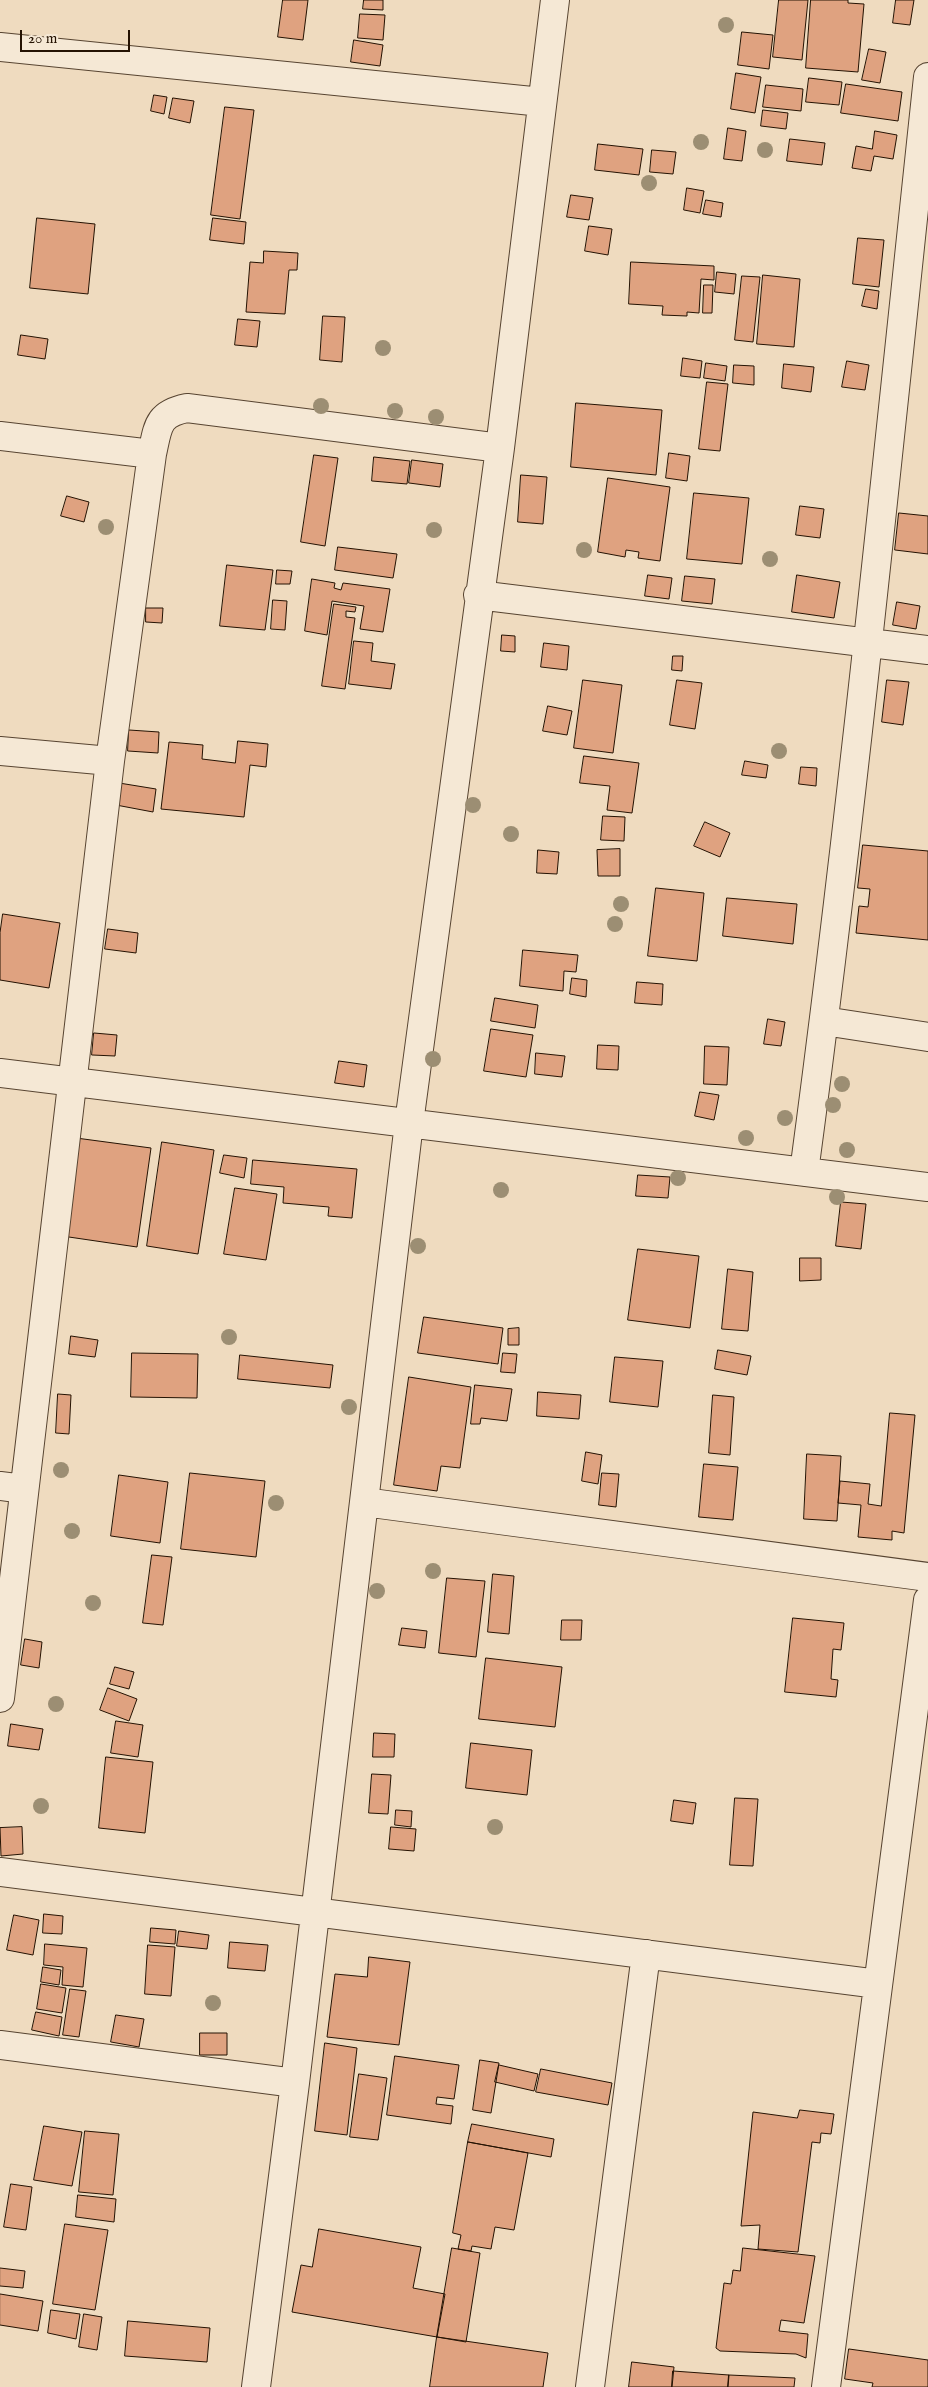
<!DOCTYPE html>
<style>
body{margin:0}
#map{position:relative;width:928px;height:2387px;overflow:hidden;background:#efdbbf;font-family:"IM FELL English",serif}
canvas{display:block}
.scale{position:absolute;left:20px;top:30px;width:110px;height:22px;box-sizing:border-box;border:2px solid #241202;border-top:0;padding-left:6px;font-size:15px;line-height:18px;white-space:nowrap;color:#241202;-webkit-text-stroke:4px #f5e8d5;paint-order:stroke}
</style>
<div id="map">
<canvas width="928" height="2387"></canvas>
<div class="scale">20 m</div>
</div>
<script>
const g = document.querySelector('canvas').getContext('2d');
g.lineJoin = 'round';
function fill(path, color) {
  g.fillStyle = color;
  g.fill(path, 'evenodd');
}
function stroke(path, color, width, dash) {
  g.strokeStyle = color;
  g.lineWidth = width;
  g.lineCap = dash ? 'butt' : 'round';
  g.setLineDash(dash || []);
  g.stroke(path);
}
const building = new Path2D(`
 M283 0H308L303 40 278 37Z
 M364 0H383V10L363 9Z
 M779 0H808L802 60 773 57Z
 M811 0H848V3L864 4 858 72 806 68Z
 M896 0H914L910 25 893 23Z
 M360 14 385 15 383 40 358 38Z
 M742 32 773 35 769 69 738 65Z
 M354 40 383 45 380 66 351 62Z
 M869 49 886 52 880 83 862 80Z
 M736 73 761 77 755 113 731 109Z
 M809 78 842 82 839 105 806 102Z
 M846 84 902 92 898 121 841 113Z
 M766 85 803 89 801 111 763 107Z
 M154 95 167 97 164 114 151 111Z
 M173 98 194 101 190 123 169 118Z
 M225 107 254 110 240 219 211 215Z
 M763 110 788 113 786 129 761 126Z
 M728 128 746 131 742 161 724 159Z
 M875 131 897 135 893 159 874 156 871 171 852 168 856 146 872 149Z
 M790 139 825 143 822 165 787 161Z
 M598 144 643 149 639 175 595 170Z
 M652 150 676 152 673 174 650 172Z
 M687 188 704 191 700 213 684 210Z
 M571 195 593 198 589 220 567 217Z
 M706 200 723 203 721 217 703 214Z
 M37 218 95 224 88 294 30 288Z
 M213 218 246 222 244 244 210 240Z
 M589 226 612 229 608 255 585 251Z
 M858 238 884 240 879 287 853 284Z
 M264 251 298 253 297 270H289L285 314 246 312 250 262 263 263Z
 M631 262 714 266V280L701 279 699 313 687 312V316L662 315 663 306 629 304Z
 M717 272 736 274 734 294 715 292Z
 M763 275 800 279 794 347 757 344Z
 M742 276 760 277 753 342 735 340Z
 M704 285H713L712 313H703Z
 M866 289 879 291 877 309 862 306Z
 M323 316 345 317 342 362 320 360Z
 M238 319 260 321 257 347 235 345Z
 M21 335 48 339 45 359 18 355Z
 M683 358 702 361 700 378 681 376Z
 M847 361 869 365 865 390 842 387Z
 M706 363 727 366 725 381 704 378Z
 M784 364 814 367 811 392 782 388Z
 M734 365 754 366V385L733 383Z
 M707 382 728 384 720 451 699 449Z
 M576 403 662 410 656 475 571 467Z
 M669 453 690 456 687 481 666 478Z
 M314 455 338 458 325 546 301 542Z
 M374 457 410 461 407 484 372 481Z
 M412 460 443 464 440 487 409 483Z
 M521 475 547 477 543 524 518 522Z
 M608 478 670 487 660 561 638 558 639 552 626 550 625 557 598 552Z
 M694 493 749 498 742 564 687 559Z
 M67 496 89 502 84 522 61 516Z
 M800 506 824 509 820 538 796 535Z
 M899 513 928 516V554L895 550Z
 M338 547 397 554 393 578 335 570Z
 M227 565 273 570 265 630 220 626Z
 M277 570 292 571 290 584H276Z
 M648 575 672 578 669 599 645 596Z
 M797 575 840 582 834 618 792 612Z
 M685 576 715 579 712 604 682 601Z
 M312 579 335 583 334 588 341 590 343 583 390 589 383 632 360 629 364 606 332 601 327 635 305 631Z
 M273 600 287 601 285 630 271 629Z
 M897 602 920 606 916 629 893 625Z
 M334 604 356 607 355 612 346 611V617L355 618 345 689 322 686Z
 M146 608H163L162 623 146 622Z
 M502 635 515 636V652L501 651Z
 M354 641 373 643 371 661 395 664 391 689 349 684Z
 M544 643 569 646 567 670 541 667Z
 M673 656H683L682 671 672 670Z
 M583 680 622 685 613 753 574 748Z
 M677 680 702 683 695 729 670 725Z
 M887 680 909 682 903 725 882 722Z
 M548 706 572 711 567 735 543 731Z
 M129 730 159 732 158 753 128 751Z
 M238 741 268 744 266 767 250 765 244 817 161 809 169 742 203 745 202 759 235 763Z
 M584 756 639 763 632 813 607 810 610 786 580 783Z
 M745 761 768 765 766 778 742 775Z
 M801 767 817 768 816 786 799 784Z
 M119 783 156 789 153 812 116 805Z
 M603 816 625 817 624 841 601 840Z
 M705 822 730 833 720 857 694 846Z
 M863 845 928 851V940L856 933 859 906 868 907 870 889 858 888Z
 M620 849V876H598L597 850Z
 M538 850 559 852 557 874 537 873Z
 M656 888 704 893 697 961 648 956Z
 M727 898 797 904 793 944 723 936Z
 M3 914 60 923 49 988 0 980V933Z
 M108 929 138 933 136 953 105 949Z
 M523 950 578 955 576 972 564 971 563 991 520 986Z
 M572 978 587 980 586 997 570 994Z
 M637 982 663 984 662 1005 635 1003Z
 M495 998 538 1005 535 1028 491 1021Z
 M768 1019 785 1022 781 1046 764 1044Z
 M491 1029 533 1035 526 1077 484 1071Z
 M94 1033 117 1035 115 1056 92 1055Z
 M598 1045 619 1046 618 1070 597 1069Z
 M705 1046 729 1047 727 1085 704 1084Z
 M536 1053 565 1056 562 1077 535 1074Z
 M339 1061 367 1065 364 1087 335 1083Z
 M700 1092 719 1095 714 1120 695 1116Z
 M76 1138 151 1148 137 1247 62 1236Z
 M162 1142 214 1150 198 1254 147 1246Z
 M224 1155 247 1158 244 1178 220 1173Z
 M253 1160 357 1169 352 1218 328 1216 329 1207 283 1203 284 1187 251 1184Z
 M638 1175 670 1177 668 1198 636 1196Z
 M235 1188 277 1194 266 1260 224 1254Z
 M841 1202 866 1204 861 1249 836 1246Z
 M638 1249 699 1256 690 1328 628 1320Z
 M800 1258H821V1280L800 1281Z
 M728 1269 753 1272 748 1331 722 1329Z
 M424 1317 503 1328 498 1364 418 1353Z
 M519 1328V1345H508V1329Z
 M71 1336 98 1340 95 1357 69 1354Z
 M718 1350 751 1356 747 1375 715 1369Z
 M132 1353 198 1354 197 1398 131 1397Z
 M503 1353 517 1354 515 1373 501 1372Z
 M240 1355 333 1365 330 1388 238 1379Z
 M615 1357 663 1361 658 1407 610 1402Z
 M409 1377 471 1387 460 1468 441 1466 437 1491 394 1485Z
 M475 1385 512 1389 507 1421 481 1418 480 1424H471Z
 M538 1392 581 1395 579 1419 537 1416Z
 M58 1394 71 1395 69 1434 56 1433Z
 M713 1395 734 1397 730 1455 709 1453Z
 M890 1413 915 1415 904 1533 892 1531V1540L858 1537 861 1505 838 1503 840 1481 870 1484 868 1504 881 1506Z
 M586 1452 602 1455 598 1484 582 1481Z
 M807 1454 841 1456 837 1521 804 1519Z
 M704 1464 738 1467 733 1520 699 1517Z
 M190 1473 265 1481 256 1557 181 1549Z
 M602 1473 619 1474 616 1507 599 1505Z
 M119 1475 168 1482 160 1543 111 1536Z
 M152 1555 172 1557 163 1625 143 1623Z
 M493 1574 514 1576 509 1634 488 1632Z
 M447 1578 485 1581 476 1657 439 1653Z
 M793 1618 844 1623 841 1650 833 1649 831 1679 838 1680 836 1697 785 1692Z
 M562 1620H582L581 1640H561Z
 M402 1628 427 1631 425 1648 399 1645Z
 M25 1639 42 1642 39 1668 21 1665Z
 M486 1658 562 1667 555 1727 479 1719Z
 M115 1667 134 1672 129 1689 110 1684Z
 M108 1688 137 1699 129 1721 100 1710Z
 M116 1721 143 1725 138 1757 111 1753Z
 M11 1724 43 1729 39 1750 8 1746Z
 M374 1733 395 1734 394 1757H373Z
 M471 1743 532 1750 527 1795 466 1788Z
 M106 1757 153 1762 145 1833 99 1828Z
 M372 1774 391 1775 388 1814 369 1813Z
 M735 1798 758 1799 753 1866 730 1865Z
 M674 1800 696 1803 693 1824 671 1821Z
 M396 1810 412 1811 411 1827 395 1825Z
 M22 1827 23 1854 1 1856 0 1828Z
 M391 1827 416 1829 414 1851 389 1849Z
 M44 1914 63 1916 62 1934 43 1933Z
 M14 1915 39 1920 33 1955 7 1950Z
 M151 1928 176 1930 175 1944 150 1942Z
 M179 1931 209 1935 207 1949 177 1946Z
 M230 1942 268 1945 265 1971 228 1968Z
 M45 1944 87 1948 83 1987 62 1985 63 1967 44 1965Z
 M148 1945 175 1947 171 1996 145 1994Z
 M369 1957 410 1962 399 2045 327 2037 335 1974 367 1977Z
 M43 1967 61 1970 59 1985 41 1982Z
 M41 1984 66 1988 62 2013 37 2009Z
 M70 1989 86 1991 79 2037 63 2035Z
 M36 2012 62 2017 59 2036 32 2030Z
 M116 2015 144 2019 139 2047 111 2042Z
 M200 2033H227V2055H200Z
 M325 2043 357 2048 347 2135 315 2131Z
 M395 2056 459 2065 454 2099 437 2097 436 2104 453 2106 451 2124 387 2115Z
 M480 2060 499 2063 491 2113 473 2110Z
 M499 2065 538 2074 534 2091 495 2082Z
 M541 2069 612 2083 608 2105 536 2092Z
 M359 2074 387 2078 378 2140 350 2137Z
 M800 2110 834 2114 831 2134 821 2133 820 2143 812 2142 798 2252 758 2249 760 2225 741 2226 753 2112 797 2118Z
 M472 2124 554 2139 551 2157 468 2142Z
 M44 2126 82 2132 72 2186 34 2180Z
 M85 2131 119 2134 113 2195 79 2192Z
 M468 2142 528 2153 514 2230 495 2227 491 2249 472 2246 471 2251 458 2249 461 2235 453 2233Z
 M11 2184 32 2187 26 2230 4 2227Z
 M78 2195 116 2199 114 2222 76 2217Z
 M65 2224 108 2230 95 2310 53 2304Z
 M319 2229 421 2247 413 2288 445 2294 437 2337 292 2312 301 2265 312 2267Z
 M452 2248 480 2253 466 2342 437 2337Z
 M743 2248 815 2256 804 2323 781 2320 779 2331 808 2334 806 2358 796 2354 720 2351 716 2348 724 2283 731 2284 733 2270 740 2271Z
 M0 2268 25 2271 23 2288 0 2286Z
 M0 2294 43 2301 38 2331 0 2325Z
 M51 2310 80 2314 76 2339 48 2333Z
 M84 2314 102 2317 97 2350 79 2347Z
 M128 2321 210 2328 207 2362 125 2356Z
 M437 2337 548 2353 543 2387H430Z
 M849 2349 928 2360V2387H872L873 2383 845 2379Z
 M632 2362 674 2367 672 2387H629Z
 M673 2371 729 2375 728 2387H672Z
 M729 2375 795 2378 794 2387H728Z`);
fill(building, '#dfa280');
stroke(building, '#241202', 1);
const minor = new Path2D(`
 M0 47 542 102
 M0 436 152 454
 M478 595 928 650
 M0 751 110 761
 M824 1021 928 1037
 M0 1073 928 1187
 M804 1172C853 808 889 442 928 77
 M0 1486 24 1489
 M364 1502 928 1577
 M0 1698 110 761 152 454C158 427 157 414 187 408L500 448
 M0 1872 878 1984
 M0 2045 295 2083
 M256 2387 295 2083 409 1123 500 448 555 0
 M590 2387 646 1954
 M826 2387 928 1600`);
stroke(minor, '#574431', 30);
stroke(minor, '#f5e8d5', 28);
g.fillStyle = '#9c8e73';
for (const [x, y] of [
 [726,25],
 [701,142],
 [765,150],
 [649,183],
 [383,348],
 [321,406],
 [395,411],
 [436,417],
 [106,527],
 [434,530],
 [584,550],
 [770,559],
 [779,751],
 [473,805],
 [511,834],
 [621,904],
 [615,924],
 [433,1059],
 [842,1084],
 [833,1105],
 [785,1118],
 [746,1138],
 [847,1150],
 [678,1178],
 [501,1190],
 [837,1197],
 [418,1246],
 [229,1337],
 [349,1407],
 [61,1470],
 [276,1503],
 [72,1531],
 [433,1571],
 [377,1591],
 [93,1603],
 [56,1704],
 [41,1806],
 [495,1827],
 [213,2003]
]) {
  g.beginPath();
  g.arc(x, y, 8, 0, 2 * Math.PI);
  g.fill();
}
</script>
